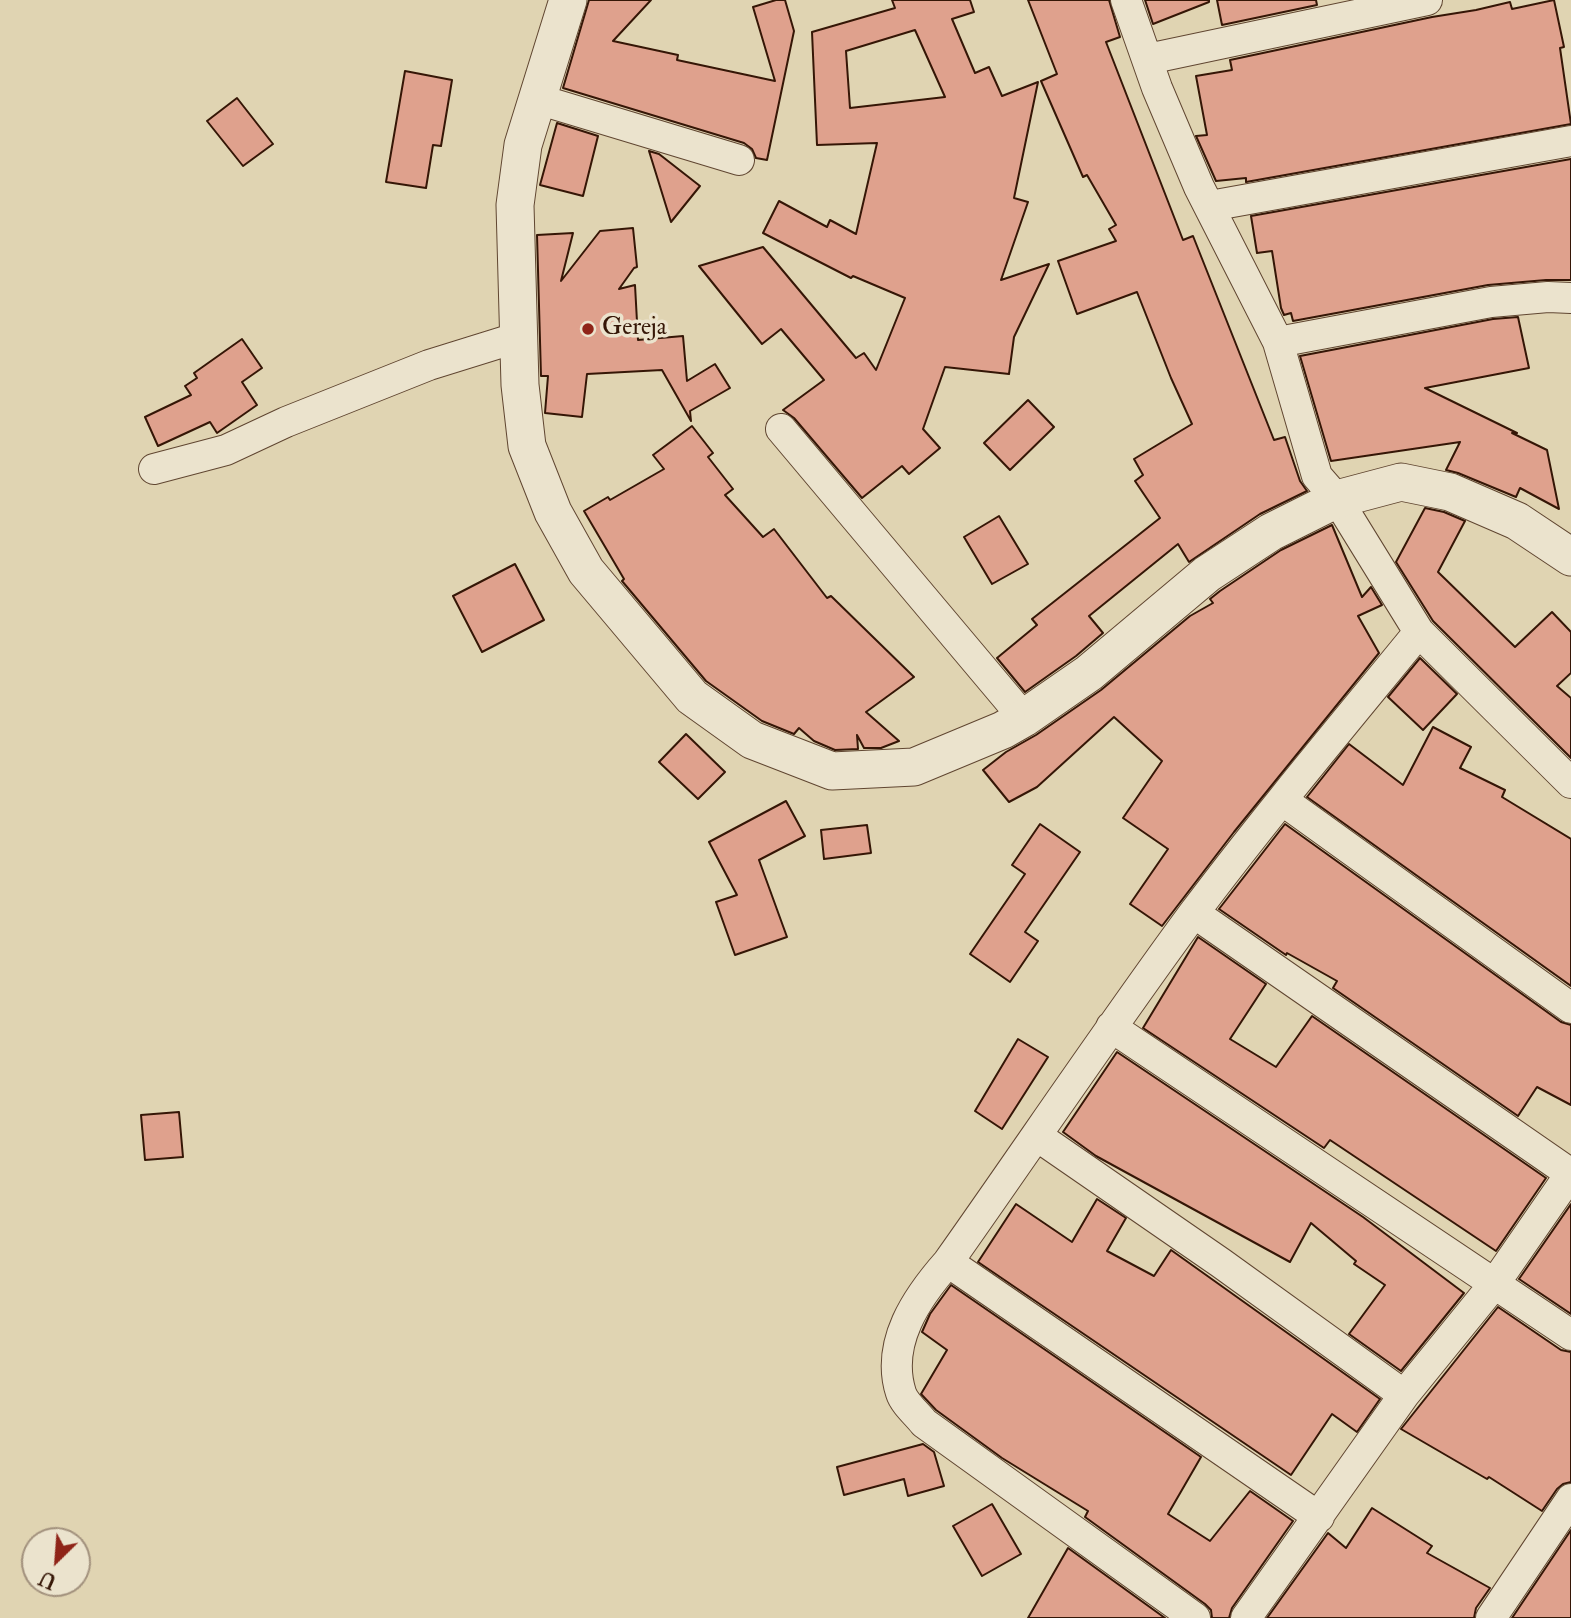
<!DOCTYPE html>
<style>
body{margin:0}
#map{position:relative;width:1571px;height:1618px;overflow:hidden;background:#e0d4b2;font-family:"IM FELL Double Pica",serif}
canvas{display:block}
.north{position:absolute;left:21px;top:1527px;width:70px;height:70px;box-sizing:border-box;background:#ebe3cd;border:2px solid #a2917d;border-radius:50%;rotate:205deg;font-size:19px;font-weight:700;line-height:28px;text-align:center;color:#351606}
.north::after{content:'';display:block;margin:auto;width:24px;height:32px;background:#8f2418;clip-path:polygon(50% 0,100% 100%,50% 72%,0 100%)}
</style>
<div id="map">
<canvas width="1571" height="1618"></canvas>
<div class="north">U</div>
</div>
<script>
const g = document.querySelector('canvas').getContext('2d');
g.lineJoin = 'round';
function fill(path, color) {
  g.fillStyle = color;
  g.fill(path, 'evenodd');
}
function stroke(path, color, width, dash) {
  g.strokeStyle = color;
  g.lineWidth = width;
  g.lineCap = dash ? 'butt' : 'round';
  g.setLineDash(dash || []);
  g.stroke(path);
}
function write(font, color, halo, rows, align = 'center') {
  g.font = font + ' "IM FELL Double Pica",serif';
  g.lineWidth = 7;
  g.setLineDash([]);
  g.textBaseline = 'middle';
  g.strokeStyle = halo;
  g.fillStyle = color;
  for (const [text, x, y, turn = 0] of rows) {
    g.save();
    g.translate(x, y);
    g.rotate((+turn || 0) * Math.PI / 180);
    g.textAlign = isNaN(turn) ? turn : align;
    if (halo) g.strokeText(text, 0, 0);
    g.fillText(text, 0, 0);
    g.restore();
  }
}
const building = new Path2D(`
 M589 0H651L613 41 678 55 677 60 775 81 753 7 776 0H785L794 31 767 160 756 158 752 149 744 143 563 88Z
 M892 0H970L974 12 952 19 975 73 989 67 1002 96 1038 82 1014 198 1028 202 1001 280 1049 264 1014 337 1009 374 945 367 923 429 940 448 909 474 902 466 862 498 794 418 783 410 824 380 781 329 762 344 699 266 763 247 856 358 864 353 876 370 905 298 853 276 851 278 763 233 779 201 827 227 830 220 856 234 877 143 817 145 812 32 895 8ZM915 30 945 97 850 108 846 51Z
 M1028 0H1109L1120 37 1106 42 1183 240 1193 236 1274 440 1285 437 1300 481 1307 491 1260 514 1189 562 1178 544 1089 616 1103 633 1076 656 1025 692 997 658 1037 625 1032 619 1160 518 1135 481 1143 475 1134 459 1192 424 1171 378 1137 292 1077 314 1058 261 1116 241 1109 229 1116 225 1087 175 1083 177 1041 81 1057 74Z
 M1145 0H1209V2L1153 24Z
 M1217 0H1316L1317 5 1222 25Z
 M1554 0 1564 47 1560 48 1571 124 1246 182V178L1216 181 1196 136 1207 135 1196 76 1232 70 1230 60 1432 17 1476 10 1510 2 1512 9Z
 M405 71 452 80 441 146 433 145 426 188 386 182Z
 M237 98 273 144 243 166 207 121Z
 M557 123 598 136 583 196 540 185Z
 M649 151 659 154 700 186 671 222Z
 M1571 159V280H1546L1488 285 1293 321 1291 313 1284 315 1281 308 1272 251 1257 253 1251 216Z
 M633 228 637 267 634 268 619 289 635 285 638 340 683 336 687 381 715 364 730 388 690 411 691 421 662 370 587 374 582 417 545 413 548 376H541L537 235 573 233 561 281 600 231Z
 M1518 317 1529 368 1425 388 1517 433H1512L1547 450 1559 509 1520 488 1516 497 1458 473 1446 470 1460 442 1331 461 1300 356 1493 319Z
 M242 339 262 368 242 382 257 405 217 433 210 422 158 446 145 417 191 395 185 386 197 378 194 373Z
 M1028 400 1054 427 1010 470 984 443Z
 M692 426 713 453 708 457 733 489 725 495 763 537 774 529 827 598 831 596 914 677 866 712 899 741 881 748H864L857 735 858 749 835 750 814 741 799 728 794 734 762 721 706 681 622 581 624 579 584 511 608 497 610 500 664 469 653 455Z
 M1425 508 1444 512 1465 521 1438 572 1515 647 1552 612 1571 632V673L1557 686 1571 698V758L1433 621 1396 562Z
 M999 516 1028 564 992 584 964 537Z
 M1332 525 1362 597 1371 587 1382 605 1358 616 1379 653 1234 832 1162 926 1130 904 1168 849 1123 818 1162 761 1114 717 1037 787 1009 802 983 770 1006 752 1036 735 1101 690 1190 616 1213 603 1210 599 1220 591 1281 550Z
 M515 564 544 620 482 652 453 596Z
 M1420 658 1457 694 1423 730 1388 697Z
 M1433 727 1471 747 1460 768 1505 790 1502 797 1571 839V986L1307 797 1349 744 1403 785Z
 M686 734 725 772 698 799 659 762Z
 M786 801 805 836 759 860 787 937 735 955 716 902 737 895 709 842Z
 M1040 824 1080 852 1025 932 1038 941 1010 982 970 954 1025 874 1012 865Z
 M1285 824 1561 1022 1571 1025V1105L1537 1087 1518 1116 1333 988 1337 981 1287 953 1286 955 1219 909Z
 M867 825 871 853 824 859 821 830Z
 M1198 937 1266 984 1230 1039 1276 1067 1312 1016 1546 1178 1496 1251 1330 1140 1324 1148 1143 1028Z
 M1018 1039 1048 1057 1002 1129 975 1111Z
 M1117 1052 1363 1217 1464 1293 1401 1371 1349 1334 1385 1285 1354 1264 1356 1261 1311 1223 1290 1262 1096 1156 1063 1132Z
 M179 1112 183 1157 145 1160 141 1115Z
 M1097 1199 1126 1218 1107 1251 1154 1276 1171 1250 1380 1399 1357 1432 1332 1414 1291 1475 978 1262 1016 1204 1072 1242Z
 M1571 1204V1314L1519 1279Z
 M951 1285 1201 1457 1168 1514 1210 1541 1250 1491 1293 1521 1232 1608 1229 1618H1212L1211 1610 1205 1604 1085 1517 1088 1511 1002 1458 936 1410 921 1394 947 1350 922 1332 930 1314Z
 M1498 1307 1561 1350 1571 1352V1482L1563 1484 1557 1489 1542 1511 1489 1477 1487 1479 1401 1429Z
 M923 1444 934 1452 944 1486 908 1496 904 1479 844 1495 837 1467Z
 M992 1504 1021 1554 982 1576 953 1526Z
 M1372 1508 1432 1546 1427 1553 1490 1588 1476 1608 1474 1618H1267L1328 1533 1346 1548Z
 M1571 1530V1618H1512Z
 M1068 1548 1165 1618H1028Z`);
fill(building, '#dfa18d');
stroke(building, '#351606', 2);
const minor = new Path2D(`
 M1126 0 1157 88 1199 187 1278 342 1317 476 1337 499 1419 632 1571 783
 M1148 59 1427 0
 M537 99 739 160
 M1210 206 1571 141
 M1278 342 1491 302 1548 297 1571 298
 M781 429 1024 718
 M154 469 226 450 286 422 429 365 519 337
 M1282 800 1571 1008
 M1194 913 1571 1174
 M1111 1027 1571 1335
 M1037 1136 1221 1263 1404 1395
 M948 1262 1319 1517
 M1195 1618 924 1423C917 1414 904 1403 901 1393 885 1343 917 1297 948 1262 1030 1146 1109 1028 1193 914 1265 818 1343 725 1419 632
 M1246 1618 1404 1395 1495 1283 1571 1173
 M1491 1618 1571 1499`);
const tertiary = new Path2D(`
 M568 0 523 145 515 205 520 385 527 446 553 512 586 571 692 697 752 740 832 771 914 767 1003 730 1024 718 1089 673 1207 574 1271 532 1337 499 1401 482 1450 492 1517 521 1571 557`);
stroke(minor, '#604631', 32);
stroke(tertiary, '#604631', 39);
stroke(minor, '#ebe3cd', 30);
stroke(tertiary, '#ebe3cd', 37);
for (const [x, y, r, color] of [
 [588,329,7,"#8f2418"]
]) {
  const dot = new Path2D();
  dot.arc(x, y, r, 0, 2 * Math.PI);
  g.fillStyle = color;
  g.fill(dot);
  stroke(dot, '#ebe3cd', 2.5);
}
write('24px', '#351606', '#ebe3cd', [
 ["Gereja",602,329]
], 'left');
</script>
